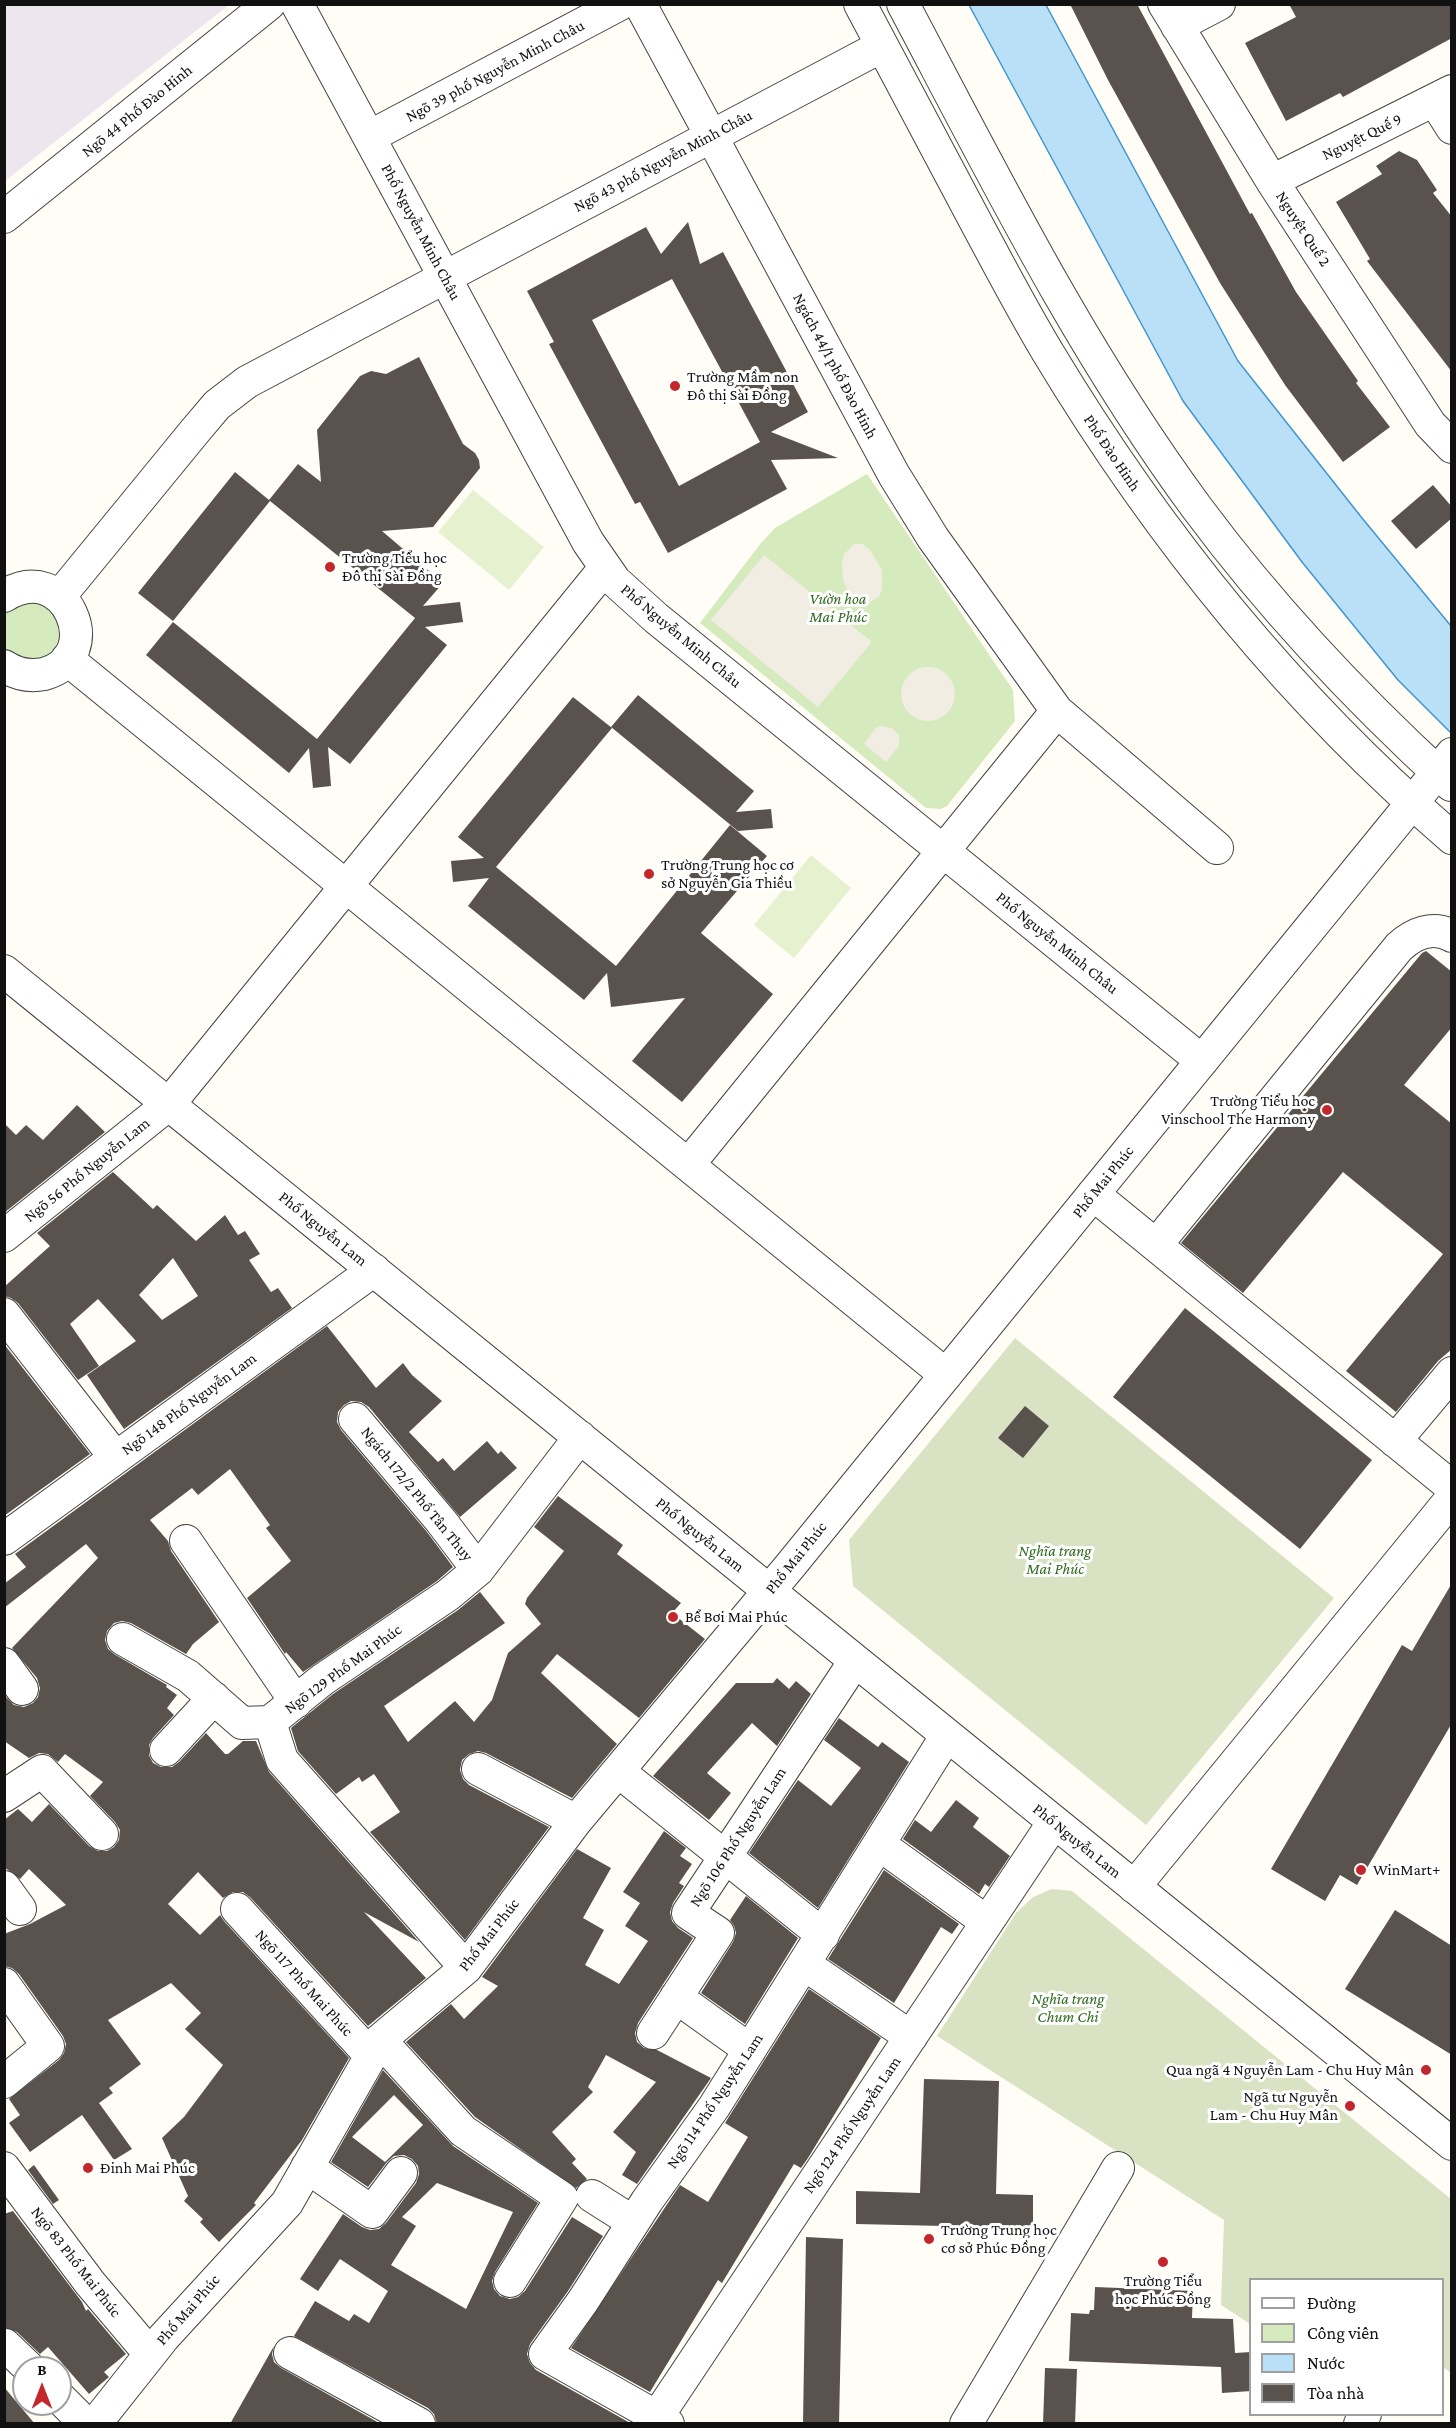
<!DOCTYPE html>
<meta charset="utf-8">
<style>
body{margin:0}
#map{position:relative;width:1456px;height:2428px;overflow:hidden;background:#fffdf5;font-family:"Crimson Pro",serif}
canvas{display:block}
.frame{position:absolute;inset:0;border:6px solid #111;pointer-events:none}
.legend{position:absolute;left:1249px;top:2278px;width:195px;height:138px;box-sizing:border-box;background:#fff;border:2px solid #a0a0a0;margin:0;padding:8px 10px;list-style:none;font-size:18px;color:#111}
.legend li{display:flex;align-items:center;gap:12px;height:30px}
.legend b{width:30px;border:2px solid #a0a0a0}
.north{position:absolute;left:12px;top:2356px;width:60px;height:60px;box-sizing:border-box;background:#fff;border:2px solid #a0a0a0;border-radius:50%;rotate:0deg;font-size:16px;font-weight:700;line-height:24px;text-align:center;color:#111}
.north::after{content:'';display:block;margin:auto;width:21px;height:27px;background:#c4262e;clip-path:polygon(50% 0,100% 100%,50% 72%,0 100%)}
</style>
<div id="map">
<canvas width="1456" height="2428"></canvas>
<div class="frame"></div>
<ul class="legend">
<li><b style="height:8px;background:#fff"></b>Đường</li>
<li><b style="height:16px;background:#d5ebbd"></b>Công viên</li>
<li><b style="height:16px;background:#b9e0f7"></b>Nước</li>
<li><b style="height:16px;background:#5a524d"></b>Tòa nhà</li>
</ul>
<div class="north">B</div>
</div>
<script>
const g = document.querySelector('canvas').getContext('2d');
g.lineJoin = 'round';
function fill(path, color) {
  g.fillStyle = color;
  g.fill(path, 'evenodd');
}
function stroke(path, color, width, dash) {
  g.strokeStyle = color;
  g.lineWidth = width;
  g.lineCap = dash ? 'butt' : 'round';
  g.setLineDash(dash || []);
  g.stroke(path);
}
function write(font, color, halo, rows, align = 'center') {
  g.font = font + ' "Crimson Pro",serif';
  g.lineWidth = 6;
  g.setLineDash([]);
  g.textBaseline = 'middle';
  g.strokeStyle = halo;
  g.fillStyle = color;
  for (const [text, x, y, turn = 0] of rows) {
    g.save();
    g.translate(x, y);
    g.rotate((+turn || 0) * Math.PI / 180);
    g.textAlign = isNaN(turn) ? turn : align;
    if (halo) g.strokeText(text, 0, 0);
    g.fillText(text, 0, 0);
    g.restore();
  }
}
fill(new Path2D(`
 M5 4H229V5L5 181Z`), '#eee6ef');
fill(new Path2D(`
 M867 474 1013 690 1015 721 947 806 941 809 926 808 700 623 761 543 775 528Z
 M29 598 59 610 64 641 41 663 10 656 5 649 4 613 9 606Z`), '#d5ebbd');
fill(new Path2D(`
 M1015 1338 1334 1598 1146 1825 853 1586 849 1540Z
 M1052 1889 1072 1891 1451 2199V2373L1443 2367 1442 2280H1250V2324L1221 2305 1224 2220 937 2036 1016 1913 1033 1897Z`), '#d9e3c4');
fill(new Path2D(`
 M473 490 544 547 509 590 438 532Z
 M811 855 851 888 794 958 754 925Z`), '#e6f2cf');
fill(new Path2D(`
 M854 544H863L870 550 882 570V589L879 597 870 602H861L854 597 848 591 843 580 842 563 844 554Z
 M764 555 872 642 818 707 711 620Z
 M901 694a27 27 0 1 1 54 0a27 27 0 1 1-54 0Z
 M880 726 892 728 899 735V746L886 762 864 744 876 728Z`), '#f1ede2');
const water = new Path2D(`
 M969 5H1046L1238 361 1362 518 1451 626V733L1398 680 1302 562 1183 401Z`);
fill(water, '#b9e0f7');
stroke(water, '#3f96cf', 1.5);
fill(new Path2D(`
 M1070 4H1137L1250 214 1252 213 1296 292 1358 381 1356 383 1390 427 1343 462 1285 385 1220 283 1108 80Z
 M1289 4H1452V38L1343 97 1340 93 1286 121 1245 43 1296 17Z
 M1399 151 1417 160 1437 190 1433 193 1452 217V372L1367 261 1370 259 1336 202 1382 174 1376 166Z
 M688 222 700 264 723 252 808 412 771 432 838 458 771 460 787 489 668 553 640 502 635 504 549 344 554 342 527 291 646 227 661 254ZM672 279 760 442 679 486 592 320Z
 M419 357 463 444 475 453 479 460 480 468 433 527 382 531 443 583 423 606 460 602 463 622 425 627 447 645 350 764 328 747 331 786 313 788 309 748 289 773 146 655 173 622 317 739 415 618 270 501 173 621 138 593 235 472 269 500 298 464 321 482 317 430 360 376 371 371 386 374Z
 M1433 485 1452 507V518L1416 549 1391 521Z
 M638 695 754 791 736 812 771 809 773 828 738 831 611 727Z
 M573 697 612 728 496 867 616 966 730 825 767 856 701 933 773 994 682 1102 632 1061 685 998 611 1007 607 973 584 1000 468 906 489 878 453 882 451 861 484 858 458 837Z
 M1426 951 1452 972V1027L1404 1085 1452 1124V1349L1438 1361 1396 1412 1346 1371 1443 1254 1343 1172 1243 1293 1181 1243 1422 953Z
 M77 1105 105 1132 4 1213V1123L16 1135 26 1125 43 1140Z
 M113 1172 153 1209 157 1205 196 1241 225 1215 238 1235 245 1231 260 1254 249 1260 271 1292 278 1288 292 1308 124 1429 87 1375 136 1341 98 1299 70 1324 99 1366 78 1380 18 1303 11 1298 4 1296V1287L50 1246 37 1233ZM173 1258 198 1296 162 1320 139 1295Z
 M1185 1308 1372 1460 1300 1549 1113 1397Z
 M327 1326 376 1388 403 1363 412 1375 442 1401 409 1432 438 1462 443 1458 454 1471 487 1441 498 1454 501 1451 517 1468 460 1517 369 1407 361 1402 351 1401 344 1405 338 1412 337 1422 341 1430 427 1532 453 1567 437 1581 303 1672 286 1652 285 1654 247 1598 291 1561 266 1528 270 1525 230 1469 198 1495 192 1488 150 1520 168 1541 171 1551 219 1622 193 1644 186 1654 131 1623 122 1621 114 1623 107 1631 105 1640 108 1649 114 1654 167 1685 166 1687 177 1695 167 1708 174 1715 153 1738 149 1745V1755L153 1763 161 1767H172L179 1762 206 1733 225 1754H228L243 1741H256L269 1772 419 1942 364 1912 426 1978 368 2026 250 1897 243 1892H233L223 1898 198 1872 168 1904 200 1935 220 1915 224 1921 349 2058 302 2140 254 2203 256 2205 219 2242 200 2222 203 2219 184 2201 188 2196 162 2138 184 2117 223 2065 185 2029 201 2013 171 1983 108 2020 141 2064 109 2088 113 2093 99 2103 132 2149 114 2160 82 2115 30 2152 9 2123 20 2115 9 2099 59 2060 64 2053 66 2044 63 2036 19 1974 12 1968 4 1966V1934L30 1924 66 1905 29 1869 20 1879 4 1867V1820L18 1809 32 1822 49 1804 89 1846 98 1851H107L114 1847 119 1840 120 1830 115 1822 90 1796 103 1782 65 1754 58 1762 48 1754 39 1753 29 1758 4 1741V1695L14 1705 24 1707 33 1703 38 1697 40 1688 37 1678 12 1648 98 1558 86 1544 4 1608V1584L26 1567 15 1554Z
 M4 1344 90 1454 4 1516Z
 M1025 1406 1049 1426 1023 1458 998 1438Z
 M558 1496 623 1545 617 1554 681 1603 672 1613 705 1639 639 1718 557 1654 541 1673 617 1744 572 1798 486 1753 478 1751 469 1754 462 1760 460 1770 463 1779 469 1785 549 1827 465 1940 370 1832 400 1812 374 1774 362 1782 359 1777 336 1794 298 1751 291 1728 333 1694 458 1610 480 1592 505 1623 384 1706 408 1742 455 1701 474 1722 492 1700 508 1653 541 1624 525 1604 527 1598 564 1551 534 1527Z
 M1452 1583V1723L1357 1885 1340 1875 1325 1901 1271 1869 1402 1645 1412 1651Z
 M777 1678 789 1689 796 1681 811 1694 777 1746 752 1723 707 1773 731 1793 709 1820 653 1776 736 1683H773Z
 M839 1718 878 1747 882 1742 909 1762 818 1908 749 1853 798 1780 831 1806 861 1768 824 1740Z
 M956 1800 979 1818 973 1827 1010 1856 989 1887 985 1884 979 1894 903 1839 915 1820 931 1832Z
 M664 1831 686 1848 680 1856 692 1864 679 1883 684 1886 673 1903 670 1912 672 1921 678 1928 693 1938 638 2023 635 2033 637 2042 644 2048 657 2050 711 2078 637 2184 622 2175 636 2152 613 2132 656 2082 606 2055 588 2087 593 2092 552 2132 576 2159 572 2163 587 2179 576 2188 475 2117 406 2042 451 2004 464 2019 498 1986 482 1977 577 1849 611 1868 583 1918 604 1930 585 1965 619 1984 648 1941 625 1926 640 1903 623 1892Z
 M884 1870 959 1924 952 1934 941 1927 894 2003 828 1959Z
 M746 1896 798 1938 745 2024 701 1993 733 1942 736 1933 734 1926 730 1920Z
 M1395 1910 1452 1946V2055L1345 1989Z
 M809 1989 881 2038 808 2158 801 2168 794 2164 722 2283 718 2280 650 2392 571 2348 680 2185 708 2202 748 2137 725 2123Z
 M383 2070 453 2146 538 2203 495 2272 492 2281 494 2289 500 2296 510 2299 518 2297 525 2291 572 2217 603 2236 568 2291 530 2344 527 2354 530 2363 536 2370 632 2424H437L434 2414 428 2408 294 2336 315 2301 349 2321 354 2314 369 2323 388 2291 340 2259 318 2291 300 2279 343 2214 362 2227 370 2230 379 2229 386 2223 416 2183 419 2174 418 2166 412 2159 404 2155 394 2156 387 2162 368 2187 331 2162ZM394 2095 423 2125 385 2162 352 2137ZM437 2183 513 2212 466 2309 391 2265 416 2226 402 2217Z
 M924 2079 999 2081 996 2194 1033 2195V2228L856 2224V2191L920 2193Z
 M34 2165 59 2200 53 2204 28 2170Z
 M13 2211 82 2302 86 2311 88 2309 126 2354 104 2372 109 2377 89 2394 48 2347 40 2354 17 2332 4 2328V2214Z
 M806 2237 843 2239 839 2424H803Z
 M1095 2287 1193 2291 1192 2318 1233 2319 1235 2353 1251 2352V2391L1222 2393 1221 2367 1069 2361 1071 2313 1089 2314 1090 2310H1094Z
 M274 2346 272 2354 274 2362 281 2368 381 2424H230Z
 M1045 2368 1077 2369 1075 2424H1043Z
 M4 2387 35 2424H4Z`), '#5a524d');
const minor = new Path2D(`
 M297 4 588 542 615 581 656 618 1202 1061
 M640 4 894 475 933 538 1057 711
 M860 4C900 79 939 154 979 228 1001 269 1023 311 1047 351 1157 534 1289 698 1452 838
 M903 4C994 176 1081 351 1197 508 1272 609 1358 700 1451 785
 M1164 4 1272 181 1430 424 1452 447
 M1177 26 1219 4
 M1435 101 1452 128
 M369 137 620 4
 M1272 181 1452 91
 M4 217 269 4
 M4 596C66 556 108 657 44 674 29 677 16 674 4 666
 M59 597 195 431 217 405 247 382 882 46
 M67 659 946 1375
 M4 971 1452 2144
 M688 1165 1057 711 1217 848
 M1093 1194 1452 1487
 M4 1236 169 1104 605 568
 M1156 1245 1399 947C1413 934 1433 925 1452 936
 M4 1314 115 1457
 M355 1419 441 1521 478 1570
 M1395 1441 1452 1373
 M4 1539 374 1270
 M186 1541 296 1702
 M123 1639 188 1676 242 1723 270 1722
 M4 1664 22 1689
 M166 1750 214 1698
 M478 1769 576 1821
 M618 1771 823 1935
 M4 1796 42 1771 102 1834
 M880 1845 987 1922
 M4 1887 20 1909
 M1134 1887 1452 1498
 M237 1909 371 2056
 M804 1964 911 2037
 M466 1968 282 1760 270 1722 322 1680 448 1595 478 1570 580 1437
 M4 1984 48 2046 4 2082
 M676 1997 750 2050
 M653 2033 718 1933 688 1913 855 1661
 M380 2040 463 2131 562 2198 510 2281
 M307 2167 372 2212 401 2173
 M4 2168 90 2283 150 2354
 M592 2196 633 2222
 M5 2345 29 2368
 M290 2353 419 2424
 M60 2398 86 2424
 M657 2417 545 2354 583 2301 647 2201 714 2107 947 1735
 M95 2424 164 2337 287 2203 380 2040 466 1968 576 1821 790 1566 1452 754
 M668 2424 657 2417 1054 1822
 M966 2424 1118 2168
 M1360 2424 1365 2414`);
stroke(minor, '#444', 34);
stroke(minor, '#fff', 32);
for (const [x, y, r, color] of [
 [675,386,6,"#c4262e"],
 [330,567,6,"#c4262e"],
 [649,874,6,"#c4262e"],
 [1327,1110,6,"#c4262e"],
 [673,1617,6,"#c4262e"],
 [1361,1870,6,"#c4262e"],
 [1426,2070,6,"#c4262e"],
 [1350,2106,6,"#c4262e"],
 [88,2168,6,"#c4262e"],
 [929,2239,6,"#c4262e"],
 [1163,2262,6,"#c4262e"]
]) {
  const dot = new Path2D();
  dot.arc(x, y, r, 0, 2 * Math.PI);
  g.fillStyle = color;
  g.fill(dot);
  stroke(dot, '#fff', 2);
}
write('16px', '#111', '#fff', [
 ["Ngõ 39 phố Nguyễn Minh Châu",495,71,-28],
 ["Ngõ 44 Phố Đào Hinh",137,111,-39],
 ["Nguyệt Quế 9",1362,137,-26],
 ["Ngõ 43 phố Nguyễn Minh Châu",663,161,-28],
 ["Nguyệt Quế 2",1303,229,57],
 ["Phố Nguyễn Minh Châu",421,232,62],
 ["Ngách 44/1 phố Đào Hinh",835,366,62],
 ["Phố Đào Hinh",1112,453,56],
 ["Phố Nguyễn Minh Châu",681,636,40],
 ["Phố Nguyễn Minh Châu",1057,943,39],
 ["Ngõ 56 Phố Nguyễn Lam",87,1170,-39],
 ["Phố Mai Phúc",1103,1182,-51],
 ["Phố Nguyễn Lam",323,1229,39],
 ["Ngõ 148 Phố Nguyễn Lam",189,1404,-36],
 ["Ngách 172/2 Phố Tân Thụy",417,1494,51],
 ["Phố Nguyễn Lam",700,1535,39],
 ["Phố Mai Phúc",796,1558,-51],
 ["Ngõ 129 Phố Mai Phúc",343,1669,-36],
 ["Ngõ 106 Phố Nguyễn Lam",738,1837,-57],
 ["Phố Nguyễn Lam",1077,1841,39],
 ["Phố Mai Phúc",489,1935,-52],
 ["Ngõ 117 Phố Mai Phúc",304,1983,48],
 ["Ngõ 114 Phố Nguyễn Lam",715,2101,-56],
 ["Ngõ 124 Phố Nguyễn Lam",852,2125,-56],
 ["Ngõ 83 Phố Mai Phúc",76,2262,52],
 ["Phố Mai Phúc",188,2310,-49]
]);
write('16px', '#111', '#fff', [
 ["Trường Mầm non",687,377],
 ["Đô thị Sài Đồng",687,395],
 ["Trường Tiểu học",342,558],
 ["Đô thị Sài Đồng",342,576],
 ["Trường Trung học cơ",661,865],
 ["sở Nguyễn Gia Thiều",661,883],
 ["Trường Tiểu học",1315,1101,"right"],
 ["Vinschool The Harmony",1315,1119,"right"],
 ["Bể Bơi Mai Phúc",685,1617],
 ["WinMart+",1373,1870],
 ["Qua ngã 4 Nguyễn Lam - Chu Huy Mân",1414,2070,"right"],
 ["Ngã tư Nguyễn",1338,2097,"right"],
 ["Lam - Chu Huy Mân",1338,2115,"right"],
 ["Đinh Mai Phúc",100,2168],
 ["Trường Trung học",941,2230],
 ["cơ sở Phúc Đồng",941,2248],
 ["Trường Tiểu",1163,2281,"center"],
 ["học Phúc Đồng",1163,2299,"center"]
], 'left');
write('italic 16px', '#2f6b1f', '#fff', [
 ["Vườn hoa",838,599],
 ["Mai Phúc",838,617],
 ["Nghĩa trang",1055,1551],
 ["Mai Phúc",1055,1569],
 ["Nghĩa trang",1068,1999],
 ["Chum Chi",1068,2017]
]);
</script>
